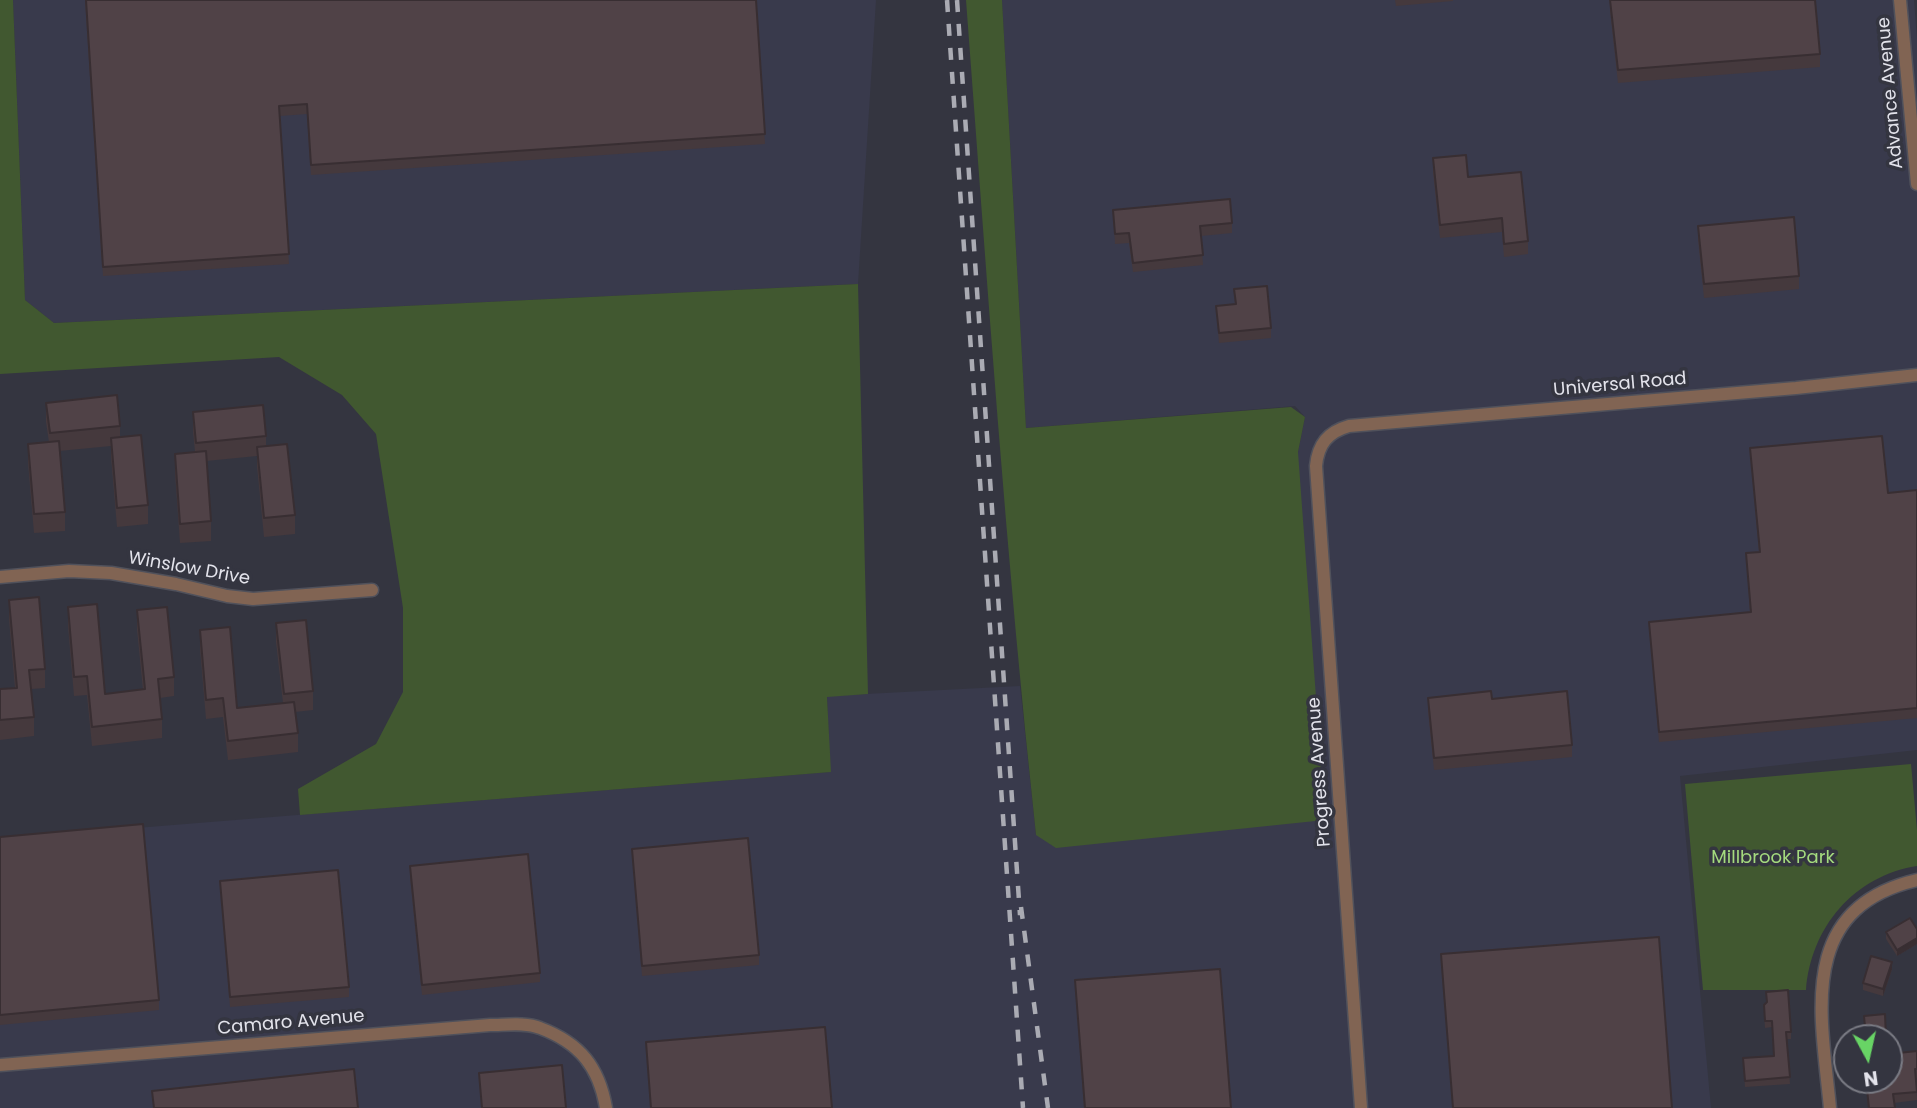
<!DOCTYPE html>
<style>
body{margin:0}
#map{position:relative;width:1917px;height:1108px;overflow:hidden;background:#343540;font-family:Poppins,sans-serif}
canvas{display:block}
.north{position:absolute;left:1833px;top:1024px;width:70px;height:70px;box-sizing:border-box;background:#343540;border:2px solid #7a7b84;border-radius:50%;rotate:172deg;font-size:19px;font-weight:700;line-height:28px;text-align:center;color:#e3e3eb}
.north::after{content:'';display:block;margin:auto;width:24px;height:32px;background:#68d465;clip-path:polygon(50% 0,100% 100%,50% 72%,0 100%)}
</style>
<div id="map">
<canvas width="1917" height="1108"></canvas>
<div class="north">N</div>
</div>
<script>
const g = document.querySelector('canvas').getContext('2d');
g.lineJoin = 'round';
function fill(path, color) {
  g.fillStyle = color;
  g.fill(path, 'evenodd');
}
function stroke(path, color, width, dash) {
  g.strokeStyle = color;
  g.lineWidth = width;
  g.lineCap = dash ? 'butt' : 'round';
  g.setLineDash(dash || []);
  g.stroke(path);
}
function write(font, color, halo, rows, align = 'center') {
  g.font = font + ' Poppins,sans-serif';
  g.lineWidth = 7;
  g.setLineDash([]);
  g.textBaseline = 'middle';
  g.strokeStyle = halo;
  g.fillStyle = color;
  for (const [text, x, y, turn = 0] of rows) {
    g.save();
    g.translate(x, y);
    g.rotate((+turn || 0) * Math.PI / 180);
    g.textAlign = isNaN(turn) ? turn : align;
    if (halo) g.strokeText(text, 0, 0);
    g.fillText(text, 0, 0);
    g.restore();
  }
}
fill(new Path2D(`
 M13 0H876L858 284 54 323 25 300Z
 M1002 0H1914L1917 39V750L1680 776 1711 1108H0V839L830 772 827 696 1020 686 1036 835 1298 452 1305 417 1295 406 1026 428Z`), '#393a4c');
fill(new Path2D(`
 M0 0H13L25 300 54 323 858 284 868 694 827 697 831 772 300 815 298 789 376 744 403 692V608L376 434 342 395 279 357 0 374Z
 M966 0H1002L1026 428 1291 407 1305 417 1298 452 1325 820 1056 848 1036 835C1006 558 987 279 966 0Z
 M1911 764 1917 830V866C1854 876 1811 927 1806 990H1703L1685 784Z`), '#415830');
const minor = new Path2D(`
 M1900 0 1917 184
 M0 577 69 571 111 573 176 584 227 596 253 599 372 590
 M0 1065 490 1025C505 1025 526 1022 540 1028 580 1043 599 1067 606 1108
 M1361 1108 1316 466C1318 444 1328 432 1349 426L1796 388 1917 375
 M1830 1108C1821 1014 1796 908 1917 880`);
stroke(minor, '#50515b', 15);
stroke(minor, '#816453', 12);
stroke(new Path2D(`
 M947 0 1023 1108
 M957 0 1020 915
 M1021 907 1048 1108`), '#aaabb3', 4.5, [12, 12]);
fill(new Path2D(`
 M85 0H756L765 144 311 175 307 114 280 116 289 264 103 276Z
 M1395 0H1453V1L1396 6Z
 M1610 0 1820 54V67L1618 83 1610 10Z
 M1433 158 1468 177 1528 241V254L1504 257 1502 232 1440 238 1433 172Z
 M1113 210 1232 223V233L1201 236 1203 265 1133 272 1129 243 1115 244Z
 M1698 226 1799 276V289L1704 298 1698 239Z
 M1234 289 1271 328V338L1219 343 1216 306 1235 304Z
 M46 403 120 426V437L148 505V524L117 527 111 457V446L59 451 65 512V531L34 533 28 463V444L49 442 46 422Z
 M193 412 266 436V446L295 515V534L264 537 257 466V456L206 461 211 521V541L180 543 175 473V454L195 452 193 431Z
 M1750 448 1888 493 1917 490V718L1659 742 1649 622 1750 612 1746 553 1759 552Z
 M9 600 45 669V688L31 689 34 717V736L0 740V689L15 688 9 619Z
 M68 607 105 694 143 690 137 629V610L174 677V696L160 698 162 719V738L92 746 87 695 74 696 68 626Z
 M276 623 313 691V710L295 712 298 733V752L228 760 223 717 206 719 200 649V630L237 708 283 703 276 642Z
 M1428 698 1492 699 1572 745V757L1434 770 1428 710Z
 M0 837 159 1000V1010L0 1025Z
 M632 849 759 955V965L642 976Z
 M410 866 540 973V982L422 995 410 876Z
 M220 881 349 987V997L230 1007Z
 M1917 929V944L1897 956 1886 939V932Z
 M1441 954 1672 1108H1453Z
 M1892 969 1883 996 1863 990V983Z
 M1075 980 1231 1108H1084Z
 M1764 1011 1791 1032V1039H1787L1790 1084 1745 1087 1743 1058 1774 1056 1772 1027 1765 1028Z
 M646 1042 832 1108H651Z
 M1917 1051V1078H1916L1917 1100 1894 1103 1895 1108H1868L1866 1080H1889Z`), '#45393d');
fill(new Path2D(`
 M1917 938V944L1897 956V950Z
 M1892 962V969L1883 996V989Z`), '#382e32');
const building = new Path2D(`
 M86 0H756L765 134 311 165 307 104 279 106 289 254 103 267Z
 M1610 0H1815L1820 54 1618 70Z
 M1466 155 1468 177 1521 172 1528 241 1504 244 1502 218 1440 225 1433 158Z
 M1230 199 1232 223 1200 226 1203 255 1133 263 1129 233 1115 234 1113 210Z
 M1794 217 1799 276 1704 284 1698 226Z
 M1267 286 1271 328 1219 333 1216 306 1236 304 1234 289Z
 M117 395 120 426 50 433 46 403Z
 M263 405 266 436 196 443 193 412Z
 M141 435 148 505 117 508 111 438Z
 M1882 436 1888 493 1917 490V708L1659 732 1649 622 1751 612 1746 553 1760 552 1750 448Z
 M59 441 65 512 34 514 28 444Z
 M287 444 295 515 264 518 257 447Z
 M206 451 211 521 180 524 175 454Z
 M39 597 45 669 29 670 34 717 0 720V689L17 688 9 600Z
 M97 604 105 694 145 689 137 610 167 607 174 677 158 679 162 719 92 727 87 676 74 677 68 607Z
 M306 620 313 691 284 694 276 623Z
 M230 627 237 708 294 702 298 733 228 741 223 698 206 700 200 630Z
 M1491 691 1492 699 1567 691 1572 745 1434 758 1428 698Z
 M143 824 159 1000 0 1015V837Z
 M748 838 759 955 642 966 632 849Z
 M528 854 540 973 422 985 410 866Z
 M338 870 349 987 230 997 220 881Z
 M1910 918 1917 929V938L1897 950 1886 932Z
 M1659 937 1672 1108H1453L1441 954Z
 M1871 956 1892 962 1883 989 1863 983Z
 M1220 969 1231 1108H1085L1075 980Z
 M1788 990 1791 1032H1786L1790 1077 1745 1081 1743 1058 1774 1056 1772 1021H1765L1764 1005 1767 1002 1766 992Z
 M1885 1014 1886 1038H1866L1864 1016Z
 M825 1027 832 1108H651L646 1042Z
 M1917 1051V1069H1915L1917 1092 1893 1094 1895 1108H1869L1866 1080H1889V1054Z
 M562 1065 566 1108H482L479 1073Z
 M354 1069 358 1108H154L152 1091Z`);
fill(building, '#504247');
stroke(building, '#382e32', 2);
write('18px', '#e3e3eb', '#343540', [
 ["Advance Avenue",1891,93,-95],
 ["Universal Road",1620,385,-5],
 ["Winslow Drive",189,569,10],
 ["Progress Avenue",1320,772,-94],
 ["Camaro Avenue",291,1023,-5]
]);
write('18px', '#a4da7e', '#343540', [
 ["Millbrook Park",1773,858]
]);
</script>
